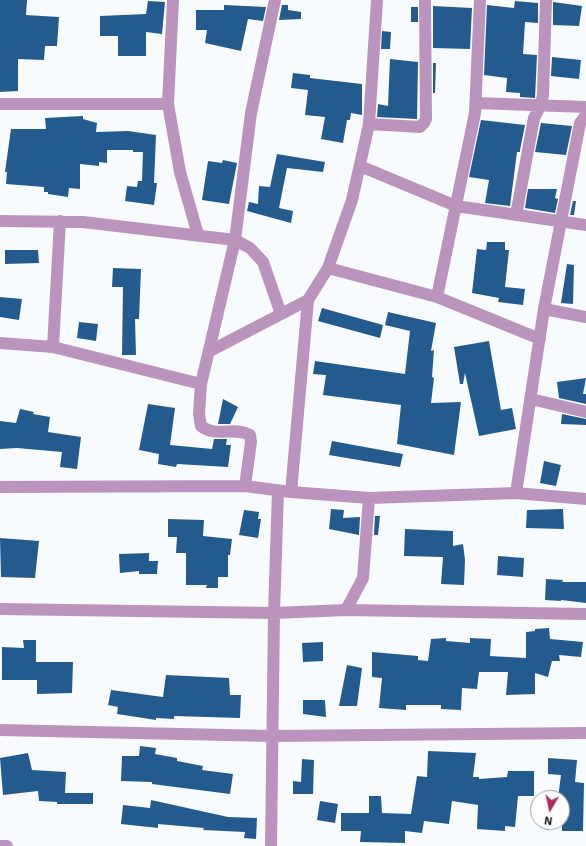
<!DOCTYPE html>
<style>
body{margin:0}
#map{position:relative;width:586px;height:846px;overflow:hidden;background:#f8fbfe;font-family:"Exo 2",sans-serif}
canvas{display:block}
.north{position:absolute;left:530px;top:790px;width:40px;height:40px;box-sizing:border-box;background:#fff;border:1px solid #9fa0a0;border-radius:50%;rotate:189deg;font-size:11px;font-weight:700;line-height:16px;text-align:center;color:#101112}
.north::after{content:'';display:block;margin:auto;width:14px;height:18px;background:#b5285c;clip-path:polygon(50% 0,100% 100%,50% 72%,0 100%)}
</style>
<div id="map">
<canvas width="586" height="846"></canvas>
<div class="north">N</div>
</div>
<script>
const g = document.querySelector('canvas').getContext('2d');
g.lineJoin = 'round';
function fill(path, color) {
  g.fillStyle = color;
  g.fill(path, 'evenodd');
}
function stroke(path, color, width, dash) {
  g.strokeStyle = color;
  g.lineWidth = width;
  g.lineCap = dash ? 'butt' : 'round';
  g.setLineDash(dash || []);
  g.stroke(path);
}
fill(new Path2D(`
 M0 0H27L26 15 59 17 57 46H45L44 60 18 59V91L0 92Z
 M148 1 165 2 162 34 146 32V56H118V36H100V16L146 14Z
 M515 1 538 3V23L525 22 523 54 537 55 535 98 520 97V93L506 92 507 78 484 75 487 5 514 8Z
 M553 2 582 6 579 26 553 25Z
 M224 5 266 7 263 21 248 19 241 51 205 43 207 30H196V10H224Z
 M282 5H288V10L301 12V19L279 20Z
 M433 6 472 8 470 49 433 48Z
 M411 7H418V22H411Z
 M382 31 391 32 390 49H381Z
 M552 57 581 60 579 79 551 76Z
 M390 59 418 62 417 119 377 117 378 104 388 106Z
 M433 63H436L435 93H433Z
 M293 73 310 75V78L362 84V115L351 113 350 120H347L343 143 321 139 325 117 305 115 308 90 291 88Z
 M83 116V119L97 123 96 132 128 131 156 135 154 183H157L154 205 125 201 127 186 137 187 138 181H142L143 152H133V150H107V163L99 162V166L80 164V189L69 188 68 197 48 194V192H44V187L6 184 7 172H5L11 129H46L45 118Z
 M481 120 525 125 520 150V152H517L510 206 485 203 489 180 469 177Z
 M541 123 572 126 566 155 535 152Z
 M277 154 325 162 323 172 287 168 279 208 293 211 291 223 247 211 249 202 258 204 259 186 270 187Z
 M223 160 237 163 229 204 202 200 208 161 222 163Z
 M528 189H557L555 198 558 199 555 213 525 208Z
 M573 201H576L574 215H570Z
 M487 242H505V250H509L505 287 525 289 523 305 498 302 499 298 472 293 477 249 486 250Z
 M5 250H38L39 263 5 264Z
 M567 264 574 265 573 304 561 303Z
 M113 268 141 269 139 319H135L136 355H122L123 287H112Z
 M0 297 22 299 19 320 0 317Z
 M322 308 383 325 380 338 318 321Z
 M388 312 436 323 431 351 434 350 432 377 434 378 431 403 461 402 454 455 397 444 401 405 323 395 326 375 313 374 315 361 405 374 410 331 385 325Z
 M79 322 98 324 96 341 77 338Z
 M489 341 501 410 512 408 516 429 479 436 465 373 463 384H460L454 347Z
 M586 378 583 394H586V404L559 398 557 382Z
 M223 399 238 407 230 424H218Z
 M148 404 175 408 170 445 212 449 214 439H227L226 445H231L228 467 177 464 176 467 158 464 159 454 139 450Z
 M20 409 34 412 33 414 50 417 48 432 81 437 77 469 60 467 62 452 17 448 0 449V421L16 423Z
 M562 414 586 419V425L561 424Z
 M332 441 403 454 400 467 329 455Z
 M544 461 561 465 556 486 540 483Z
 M331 509 344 510 343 518 360 517 359 535 329 529Z
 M563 509 564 529 526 528 527 510Z
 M244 510 259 512 258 519H261L258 538 239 535Z
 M375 516H380L378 535H374Z
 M168 519 204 520 203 536 232 539 230 555H228V577H218V588H206L207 585H186V553H176L177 537H168Z
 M405 529 453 531V546L463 544 465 560 464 585 441 584 443 557 404 556Z
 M0 538 39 541 35 578 1 577Z
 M149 553V561H158L157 574H139V571L120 573 119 554Z
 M498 556 524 558 523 577 497 575Z
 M546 579 563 580 562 582H586V603L561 600V601L545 600Z
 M549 628 550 639 583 642 581 657 559 655 560 661H552L548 677 535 673V694L506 695 508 672H479L477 689 462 688 461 710 441 709V705H406V710L379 708 382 678 372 677V652L418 656V660L428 661 431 639 446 638V641L470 643V638L491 639 490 656 526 658V632L535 631V629Z
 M23 640H36V662H73L72 693 37 694V680H2V647L24 648Z
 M323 642V661L303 662 302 643Z
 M347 665 362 668 357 706H339Z
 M166 675 229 678 230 695H241L240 718 174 716V719L156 718V720L117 714 118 707 108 705 111 690 163 697Z
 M303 700H325L326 717 303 714Z
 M140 746 156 748 155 754 177 758V761L203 766 202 770 233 774 230 794 152 784V782L121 781 122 756H139Z
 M428 751 476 753 473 777H479V779L507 777 508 771H534V796H518L515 827 505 826V831L477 829 478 805 452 801 449 824 424 821 422 833 405 831V843L360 842 361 831H341V813H369V796H381L382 813 411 814 417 776 427 777Z
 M28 753 32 770 66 772 65 793H93V804H57V802L39 801 38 791 3 795 0 758Z
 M548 758 577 760 575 782 584 783 583 831H562V798H558L561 775 548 774Z
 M302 759 314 760 313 794H293V781L301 782Z
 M151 800 228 817 257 818 256 839 244 838 245 832 203 830 204 828 158 824V828L121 824 123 805 150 808Z
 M320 801 338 804 335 823 317 820Z`), '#245b8e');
stroke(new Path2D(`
 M173 0 168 104 180 172 198 235
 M476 103 586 107
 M0 104H168
 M369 124 420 127 424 123 426 119 425 0
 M360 166 456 206 586 225
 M516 215 534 118 541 105 543 95 546 0
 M0 221 83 222 235 240 250 248 263 262 281 314
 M328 268 437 297 540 339
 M437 297 475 113 480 0
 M544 309 586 317
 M0 343 53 347 201 384
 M53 347 60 221
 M210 351 308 300
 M531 399 586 412
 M245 486 251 442 250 435C234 426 216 438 201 426L199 414 201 384 235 240 251 113 275 0
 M0 487 245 486 291 492 369 498 516 493 586 499
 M291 492 308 300 328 268 352 200 369 124 377 0
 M516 493 544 309 580 123 586 115
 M0 609 274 613 346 610 586 614
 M346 610 363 578 369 498
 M0 730 272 736 586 733
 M0 846H7
 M271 846 274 613 278 491`), '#ba94bd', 12);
</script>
